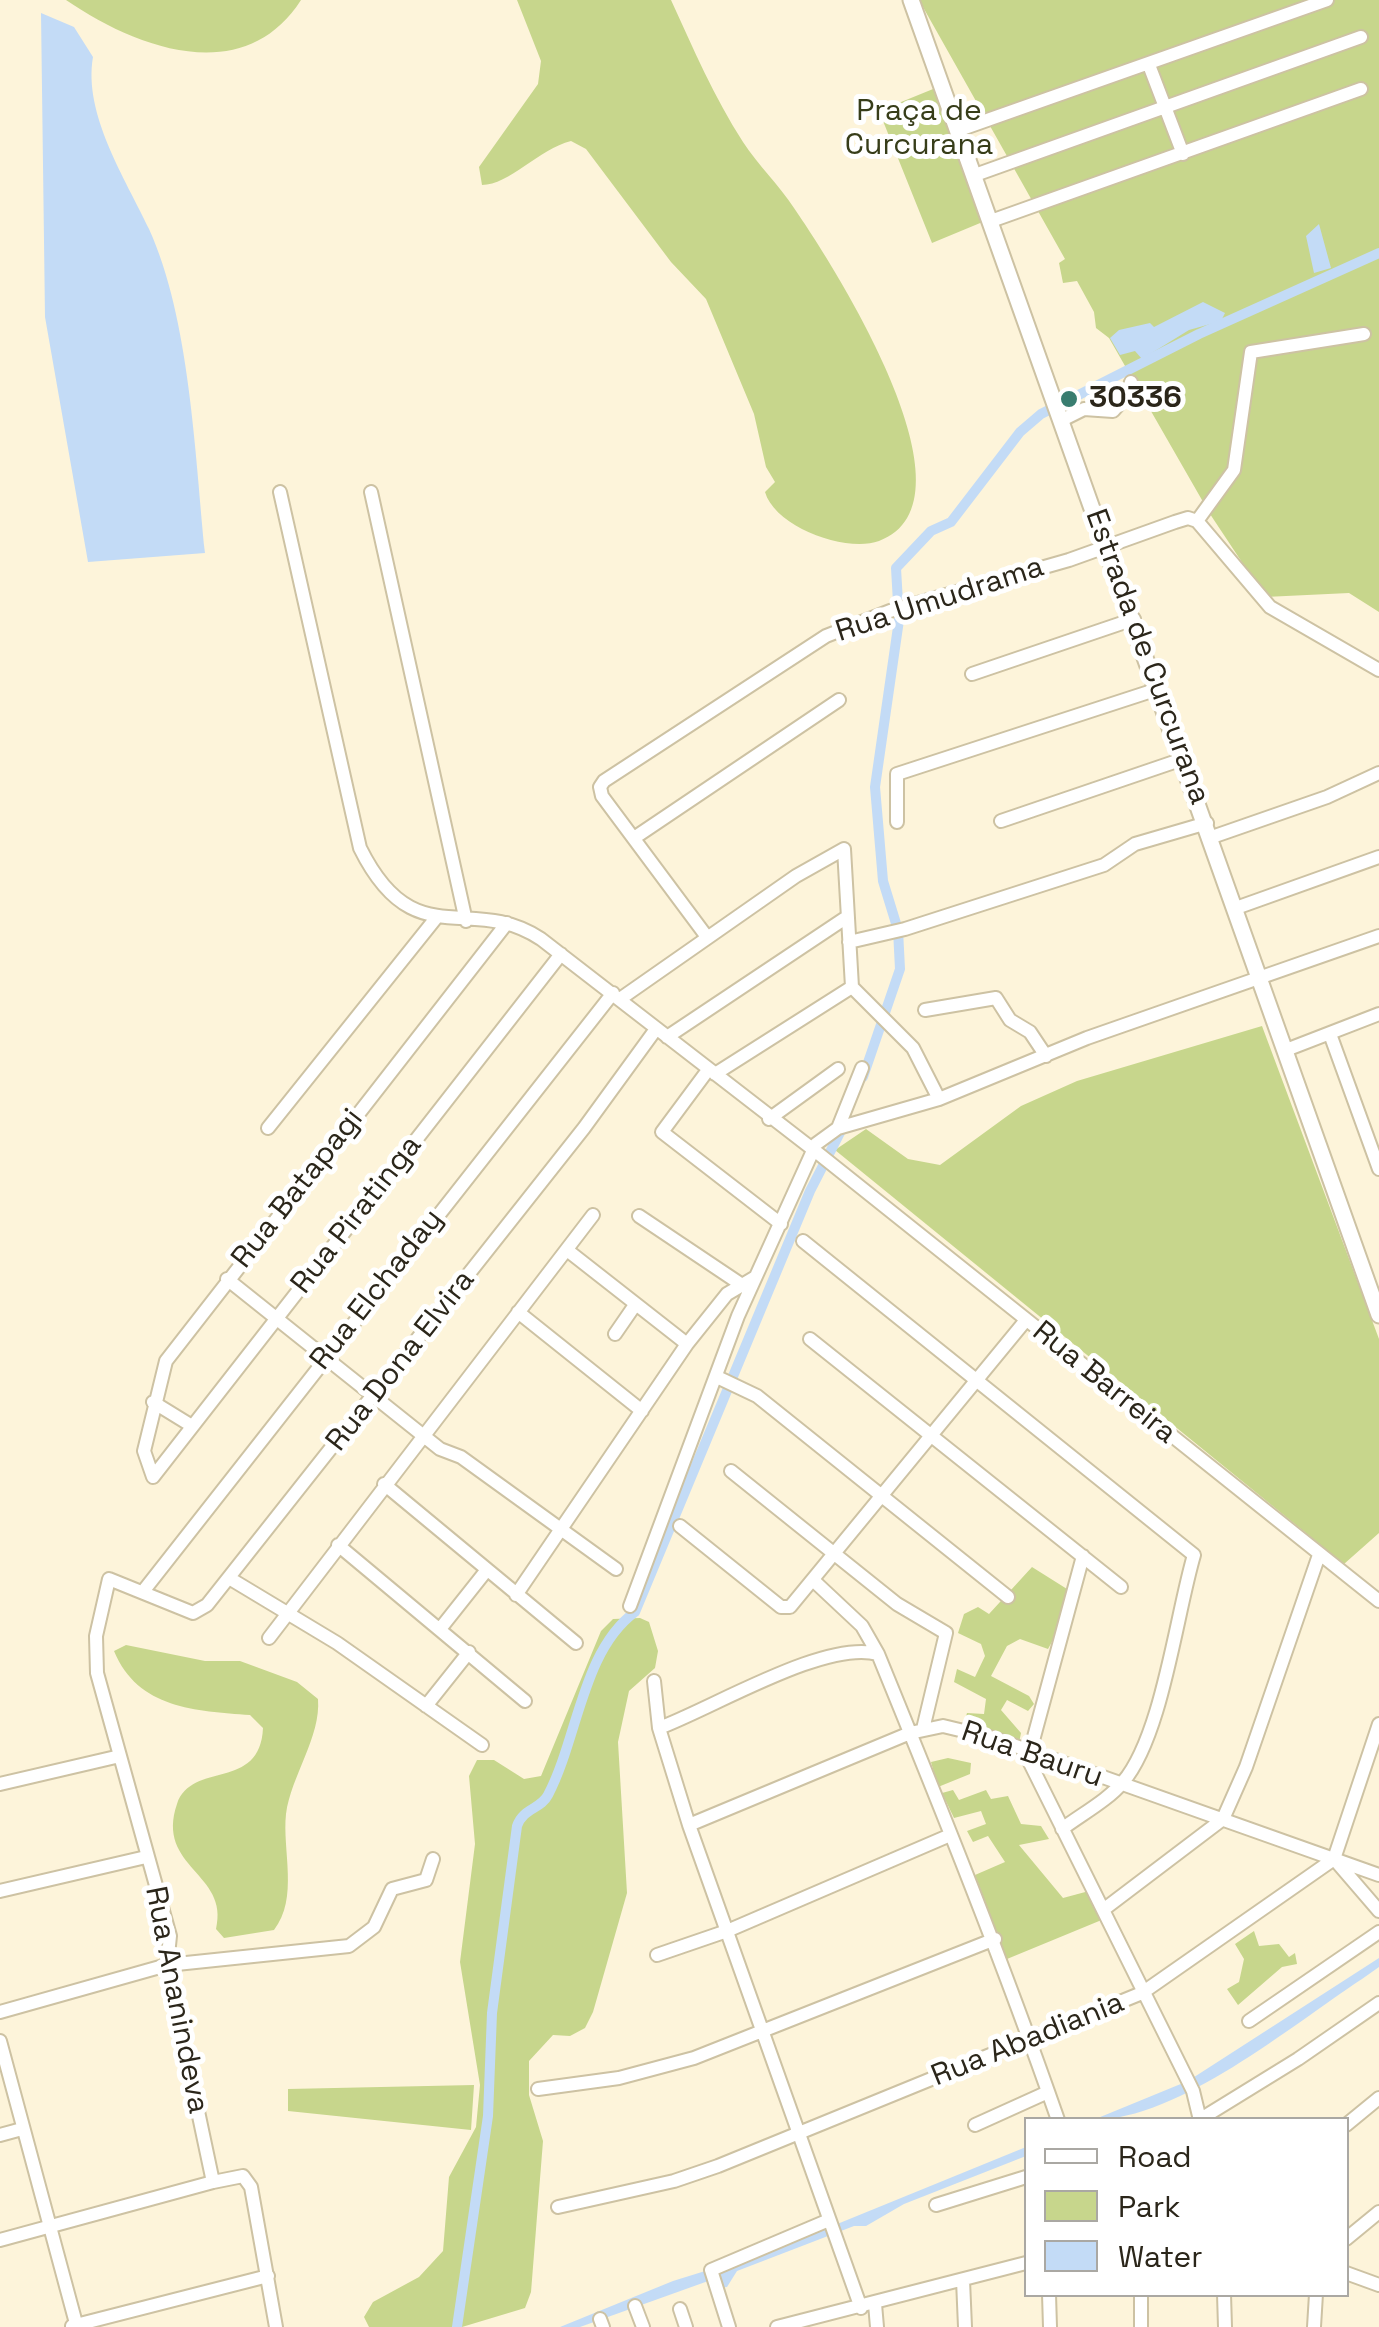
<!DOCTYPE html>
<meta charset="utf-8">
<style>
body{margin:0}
#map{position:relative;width:1379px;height:2327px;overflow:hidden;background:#fdf4da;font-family:"Space Grotesk",sans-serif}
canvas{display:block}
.legend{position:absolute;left:1024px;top:2117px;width:325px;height:180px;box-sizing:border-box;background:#fff;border:2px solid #aaa8a3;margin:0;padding:12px 18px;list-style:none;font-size:30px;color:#2b261a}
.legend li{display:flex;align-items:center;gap:20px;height:50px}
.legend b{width:50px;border:2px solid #aaa8a3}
</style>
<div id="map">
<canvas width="1379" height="2327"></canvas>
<ul class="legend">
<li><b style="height:12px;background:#fff"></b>Road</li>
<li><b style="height:28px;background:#c7d68c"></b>Park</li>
<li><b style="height:28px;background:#c3dbf6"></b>Water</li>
</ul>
</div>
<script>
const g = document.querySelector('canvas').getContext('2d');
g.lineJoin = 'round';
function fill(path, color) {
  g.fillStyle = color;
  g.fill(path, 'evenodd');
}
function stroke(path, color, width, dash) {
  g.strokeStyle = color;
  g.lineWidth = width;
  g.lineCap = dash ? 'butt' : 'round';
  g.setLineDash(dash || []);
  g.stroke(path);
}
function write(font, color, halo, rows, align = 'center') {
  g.font = font + ' "Space Grotesk",sans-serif';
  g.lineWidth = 10;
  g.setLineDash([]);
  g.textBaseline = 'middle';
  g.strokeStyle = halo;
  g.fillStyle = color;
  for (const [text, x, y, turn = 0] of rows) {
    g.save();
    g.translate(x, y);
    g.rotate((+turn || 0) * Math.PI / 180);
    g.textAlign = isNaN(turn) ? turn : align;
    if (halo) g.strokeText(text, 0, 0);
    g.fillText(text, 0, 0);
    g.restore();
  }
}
fill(new Path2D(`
 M66 0H301C244 89 136 48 66 0Z
 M517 0H671C693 48 714 97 743 142 758 165 779 185 794 208 832 263 986 502 879 541 846 553 775 527 765 492L775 482 766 467 754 414 706 299 671 262 586 149 571 141C539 149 509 185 482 185L479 167 538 84 541 61Z
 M919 0H1379V612L1349 593 1265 597 1210 514 1109 338 1096 328 1094 312 1077 281 1063 283 1059 263 1065 259Z
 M938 87 985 221 932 243 879 111Z
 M1262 1026 1379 1339V1533L1344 1564 835 1150 866 1129 908 1159 940 1165 1021 1106 1077 1081Z
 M1032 1567 1067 1589 1060 1627 1048 1649 1020 1639 1007 1646 991 1676 1029 1696 1034 1704 1028 1711 1007 1700 1001 1710 1021 1733 1019 1743 963 1726 967 1713 984 1714 986 1699 954 1682 957 1669 975 1677 985 1656 981 1644 958 1633 964 1614 978 1607 989 1614Z
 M640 1618 649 1622 658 1651 655 1668 629 1691 618 1742 627 1893 593 2012 585 2028 570 2036 553 2035 529 2061V2095L543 2141 531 2292 525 2308 462 2327H369L364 2317 373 2302 419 2277 443 2251 449 2177 476 2127 480 2085 460 1962 475 1844 469 1776 477 1760H494L524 1779 541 1776 601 1631 613 1619Z
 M126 1645 205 1661H240L297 1682 318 1699C321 1737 291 1776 286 1814 282 1850 299 1898 274 1930L224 1938 216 1929C230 1873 155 1868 177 1804 192 1760 260 1792 263 1728L250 1715C196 1711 138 1709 114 1651Z
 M948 1758 971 1763 970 1774 938 1787 931 1762Z
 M953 1790 959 1800 986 1790 991 1799 1008 1796 1021 1824 1041 1826 1049 1839 1019 1845 1063 1898 1089 1891 1104 1919 1007 1959 975 1875 1005 1862 988 1836 973 1842 967 1831 986 1824 981 1811 954 1818 942 1793Z
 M1254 1931 1259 1946 1279 1944 1289 1957 1295 1953 1297 1964 1282 1967 1238 2005 1227 1989 1239 1982 1244 1959 1235 1944Z
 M474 2085 471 2130 288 2111V2089Z`), '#c7d68c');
fill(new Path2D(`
 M41 13 74 27 93 57C83 114 125 178 149 229 190 319 195 455 205 553L88 562 45 317Z
 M1319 224 1331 268 1314 273 1306 236Z
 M1203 302 1225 313 1221 321 1189 330 1142 359 1135 351 1120 355 1110 338 1119 330 1150 323 1154 327Z
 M1379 1958V1967L1362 1979C1289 2027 1180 2119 1093 2120L1188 2081Z
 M1026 2147V2156L904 2204 866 2226H854L737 2271 727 2287 718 2288 711 2280 580 2327H560L673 2281 776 2249Z`), '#c3dbf6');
stroke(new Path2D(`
 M863 1077 900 969 898 930 883 881 875 787 899 620 896 568 931 531 951 522 1020 432 1041 414 1199 334 1379 253
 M457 2327 488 2116 492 2013 517 1826C523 1808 541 1809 548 1795 578 1738 582 1651 635 1612L810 1191 846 1121`), '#c3dbf6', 10);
const minor = new Path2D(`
 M1149 65 1183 154
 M959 130 1327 0
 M975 175 1361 37
 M991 221 1361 89
 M1062 420 1084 409 1113 411 1128 394 1131 382
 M280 492 360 848C414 957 470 892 541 939L819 1154 1379 1601
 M371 492 466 921
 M1197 521 1234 470 1251 352 1364 334
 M1197 521 1270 607 1379 670
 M972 674 1134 619
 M1001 821 1183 759
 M897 822V774L1158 689
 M1212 837 1327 797 1379 773
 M634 838 839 700
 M1236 908 1379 857
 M507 923 166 1361 144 1451 153 1477 561 954
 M707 937 602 796 600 787 604 781 826 636 890 611 1069 560 1175 522 1188 518 1197 521
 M849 942 905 929 1104 865 1135 844 1207 823
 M620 999 796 876 844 849 852 987 913 1048 939 1099
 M925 1010 996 998 1010 1020 1030 1032 1046 1056
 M1330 1034 1379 1169
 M667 1037 847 917
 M1286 1050 1379 1014
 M708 1070 662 1132 781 1224
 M715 1074 852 987
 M769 1119 838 1069
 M268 1128 436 918
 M838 1128 939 1099 1087 1038 1379 936
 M639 1216 739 1283
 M803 1241 1194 1555C1176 1616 1162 1736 1123 1782 1108 1800 1082 1814 1062 1829
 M567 1250 687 1344
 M227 1279 440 1449 461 1457 616 1569
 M518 1312 642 1411
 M615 1334 635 1305
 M810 1339 1121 1587
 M717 1377 757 1396 1008 1597
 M153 1402 192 1426
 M731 1471 897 1604 946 1633 923 1729
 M384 1484 576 1643
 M680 1526 781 1607H790L1026 1320
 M338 1545 525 1701
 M1083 1556 1028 1759 1193 2091 1200 2120
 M229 1578 337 1643 482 1745
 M814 1581 862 1626 878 1654C941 1808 1003 1962 1058 2120
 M145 1589 613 993
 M516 1595 687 1344 727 1294 754 1278
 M630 1606 738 1316 816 1144 838 1128 862 1068
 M440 1629 486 1571
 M269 1638 593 1215
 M654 1681 659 1728 689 1825 861 2308
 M426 1706 469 1652
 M659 1728C713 1708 826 1639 878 1654
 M0 1784 120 1756
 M689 1825 910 1733 943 1726 993 1738 1379 1875
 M1336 1861 1379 1911
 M0 1891 146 1857
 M1103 1910 1223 1819 1246 1767 1319 1555
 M657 1955 727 1931 948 1836
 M0 2012 167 1965 349 1946 374 1927 392 1889 426 1880 433 1859
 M1249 2021 1379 1932
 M0 2041 77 2327
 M538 2089 619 2078 694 2058 995 1939
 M1199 2120 1298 2059 1379 2003
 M975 2125 1048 2092
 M1346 2125 1379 2098
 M0 2135 22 2129
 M936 2205 1026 2177
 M558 2207 674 2181 718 2166 1142 1993 1334 1859 1379 1724
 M1346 2239 1379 2212
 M0 2240 213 2182
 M1346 2273 1379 2285
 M963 2280 965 2327
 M1049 2294 1050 2327
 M1141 2294V2327
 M1224 2294 1225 2327
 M875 2304 877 2327
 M635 2306 643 2327
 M680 2309 686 2327
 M600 2319 603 2327
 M72 2326 268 2276
 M276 2327 251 2187 243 2176 213 2182 167 1965 170 1936 97 1673 96 1636 109 1579 193 1613 207 1605 584 1128 656 1029
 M729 2327 711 2270 829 2220
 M777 2327 1026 2263
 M1314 2327 1316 2294`);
const major = new Path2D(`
 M911 0 1379 1315`);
stroke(minor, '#cdc2a3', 16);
stroke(major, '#cdc2a3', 19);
stroke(minor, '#fff', 12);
stroke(major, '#fff', 15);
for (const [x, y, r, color] of [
 [1069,399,10,"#397d70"]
]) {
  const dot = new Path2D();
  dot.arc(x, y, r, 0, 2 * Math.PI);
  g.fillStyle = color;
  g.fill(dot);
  stroke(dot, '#fff', 4);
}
write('30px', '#373d19', '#fff', [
 ["Praça de",919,112],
 ["Curcurana",919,146]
]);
write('bold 30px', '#2b261a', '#fff', [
 ["30336",1089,399]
], 'left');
write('30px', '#2b261a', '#fff', [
 ["Rua Umudrama",940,600,-18],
 ["Estrada de Curcurana",1147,657,70],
 ["Rua Batapagi",298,1189,-52],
 ["Rua Piratinga",357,1215,-52],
 ["Rua Elchaday",377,1290,-52],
 ["Rua Dona Elvira",401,1361,-52],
 ["Rua Barreira",1104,1383,39],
 ["Rua Bauru",1032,1755,19],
 ["Rua Ananindeva",176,2000,79],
 ["Rua Abadiania",1028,2040,-22]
]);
</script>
